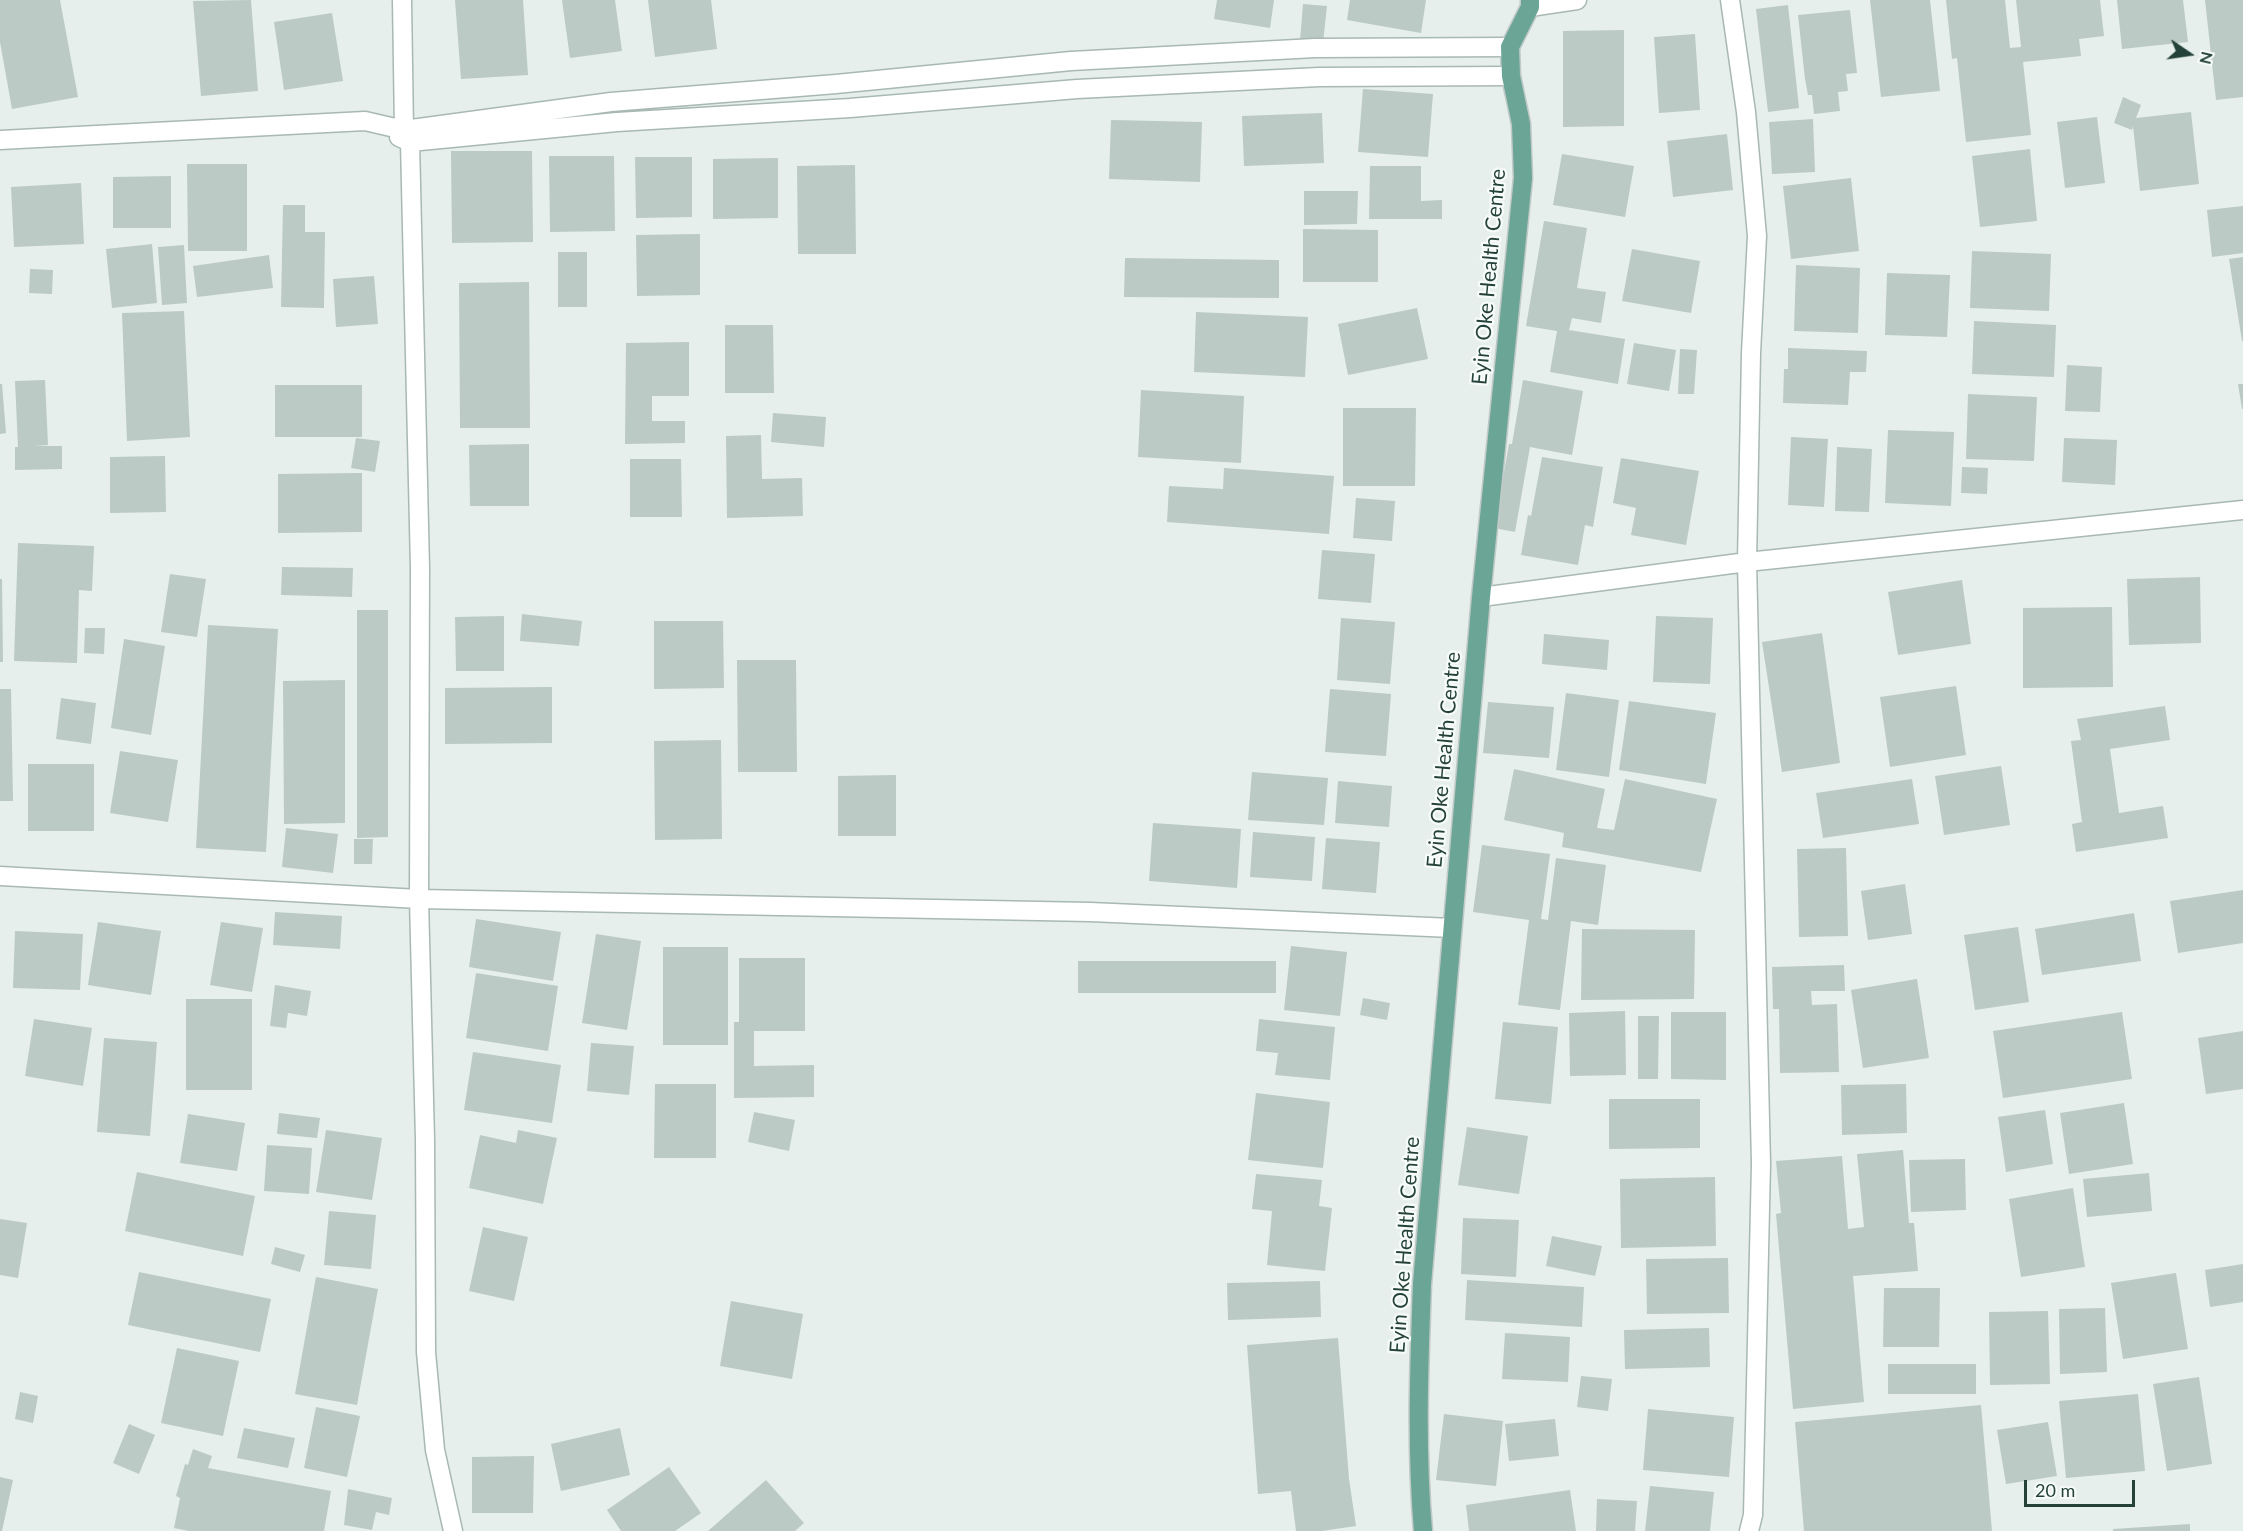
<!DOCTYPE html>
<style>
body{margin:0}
#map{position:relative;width:2243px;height:1531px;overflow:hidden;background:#e6efeb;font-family:Lato,sans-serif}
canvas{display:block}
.north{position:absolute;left:2159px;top:24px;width:60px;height:60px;-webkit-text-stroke:4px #f7fbf9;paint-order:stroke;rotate:103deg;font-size:16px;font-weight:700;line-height:24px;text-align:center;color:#24423a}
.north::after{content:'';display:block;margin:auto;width:21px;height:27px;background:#24423a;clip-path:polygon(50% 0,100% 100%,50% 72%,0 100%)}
.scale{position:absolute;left:2024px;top:1480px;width:111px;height:27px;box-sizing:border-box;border:3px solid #24423a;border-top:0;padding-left:8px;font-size:18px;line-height:21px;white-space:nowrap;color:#24423a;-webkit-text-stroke:4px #f7fbf9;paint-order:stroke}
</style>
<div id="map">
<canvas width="2243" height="1531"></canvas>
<div class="north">N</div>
<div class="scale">20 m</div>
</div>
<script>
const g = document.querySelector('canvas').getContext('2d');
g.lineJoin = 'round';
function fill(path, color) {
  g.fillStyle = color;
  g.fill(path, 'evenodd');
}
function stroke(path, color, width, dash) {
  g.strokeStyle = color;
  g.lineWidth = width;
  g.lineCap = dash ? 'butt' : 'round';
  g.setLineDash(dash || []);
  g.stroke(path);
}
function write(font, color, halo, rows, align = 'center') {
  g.font = font + ' Lato,sans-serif';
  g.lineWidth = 4.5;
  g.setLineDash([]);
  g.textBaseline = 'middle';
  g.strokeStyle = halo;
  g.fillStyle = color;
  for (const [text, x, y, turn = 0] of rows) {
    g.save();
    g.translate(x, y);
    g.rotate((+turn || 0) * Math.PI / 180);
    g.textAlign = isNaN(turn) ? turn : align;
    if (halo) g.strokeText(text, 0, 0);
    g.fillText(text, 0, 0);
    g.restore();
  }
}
fill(new Path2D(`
 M0 0H60L78 97 12 109 0 42Z
 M251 0 258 91 201 96 193 1Z
 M455 0H523L528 75 461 79Z
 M562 0H615L622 51 570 58Z
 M648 0H711L717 49 655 57Z
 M1217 0H1274L1270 28 1214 19Z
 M1350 0H1426L1421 33 1347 20Z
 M1870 0H1930L1940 91 1881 97Z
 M1946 0H2005L2010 48 2021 47 2016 0H2100L2104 36 2079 39 2081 56 2023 62 2031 135 1966 142 1957 58 1952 59Z
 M2117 0H2183L2188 42 2122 49Z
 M2205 0H2243V97L2216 100Z
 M1303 4 1327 6 1323 43 1300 41Z
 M1788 5 1799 108 1768 112 1756 9Z
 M1850 10 1857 73 1846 74 1848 91 1838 92 1840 111 1814 114 1812 95H1808L1805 79 1798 15Z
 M332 13 343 81 284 90 274 22Z
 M1624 30V126L1563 127V31Z
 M1695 34 1700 110 1659 113 1654 37Z
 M1363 89 1433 94 1428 157 1358 152Z
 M2123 97 2141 105 2136 118 2191 112 2199 184 2140 191 2133 126 2132 130 2114 123Z
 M1322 113 1324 163 1244 166 1242 116Z
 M2097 117 2105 183 2065 188 2057 122Z
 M1813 119 1815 172 1772 174 1769 122Z
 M1111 120 1202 122 1200 182 1109 179Z
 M1727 134 1733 190 1673 197 1667 141Z
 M2030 149 2037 221 1980 227 1972 156Z
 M451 151H532L533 242 452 243Z
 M1562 154 1634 166 1625 217 1553 205Z
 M549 156H614L615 231 550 232Z
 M635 157H692V217L636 218Z
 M778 158V218L713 219V159Z
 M187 164H247V251H188Z
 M855 165 856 254H798L797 166Z
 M1370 166H1421V201L1442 200V219H1369Z
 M171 176V228H113V177Z
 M1851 178 1859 251 1791 259 1783 186Z
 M81 183 84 244 14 247 11 187Z
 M1304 191H1358L1357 224 1304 225Z
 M283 205H305V232H325L324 308 281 307Z
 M2243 206V253L2212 257 2207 210Z
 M1544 221 1587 228 1577 288 1606 292 1601 323 1572 318 1569 330 1625 339 1618 384 1550 372 1557 331 1526 326Z
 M1303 229 1378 230V282H1303Z
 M700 234V295L637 296 636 235Z
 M152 244 157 303 112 308 106 249Z
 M184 245 187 303 162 305 158 247Z
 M1632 249 1700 261 1691 313 1622 301Z
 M1972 251 2051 254 2049 311 1970 308Z
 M558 252H587V307H558Z
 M269 255 273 288 197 297 193 266Z
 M2243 257V341H2242L2229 259Z
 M1125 258 1279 260V298L1124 297Z
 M1796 265 1860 268 1858 333 1794 331Z
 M30 269 53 270 52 294 29 293Z
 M1887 273 1950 275 1947 337 1885 335Z
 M374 276 378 324 336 327 333 279Z
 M529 282 530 428H460L459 283Z
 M1417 308 1428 359 1348 375 1338 324Z
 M184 311 190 437 127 441 122 313Z
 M1196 312 1308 317 1305 377 1194 372Z
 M1974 321 2056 325 2054 377 1972 374Z
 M725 325H773L774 393H725Z
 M689 342V396H652V421H685V443L625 444 626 343Z
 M1634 343 1676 350 1669 391 1627 384Z
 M1788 348 1867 351 1866 372H1850L1848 405 1783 403 1784 369H1788Z
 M1680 349 1697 350 1694 394H1678Z
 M2067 365 2102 367 2100 412 2065 411Z
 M45 380 48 445 34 446H62V469L15 470V447H18L15 381Z
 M1523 380 1583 391 1572 455 1530 447 1515 532 1494 528 1509 444H1512Z
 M0 384H2L6 433 0 434Z
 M2238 384H2243V409H2242Z
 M275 385H362V437H275Z
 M1141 390 1244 396 1241 463 1138 457Z
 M1968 394 2037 397 2034 461 1966 459Z
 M1343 408H1416L1415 486H1343Z
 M773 413 826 417 824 447 771 442Z
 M1888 430 1954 432 1951 506 1885 503Z
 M761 435 762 479 802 478 803 516 727 518 726 436Z
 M1791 437 1828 439 1824 507 1788 505Z
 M356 438 380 441 375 472 351 468Z
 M2064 438 2117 440 2115 485 2062 482Z
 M529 444V506H470L469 445Z
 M1837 447 1872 449 1869 512 1835 511Z
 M165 456 166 512 110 513V457Z
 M1542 457 1603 467 1593 527 1585 525 1578 565 1521 555 1528 515 1531 516Z
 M1621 458 1699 471 1686 545 1631 535 1636 508 1613 503Z
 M630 459H681L682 517H630Z
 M1962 467 1988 468 1987 494 1961 493Z
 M1224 468 1334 476 1329 534 1167 522 1169 486 1223 489Z
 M362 473V532L278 533V474Z
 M1356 498 1395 501 1392 541 1353 538Z
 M18 543 94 546 92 591 79 590 77 663 14 661Z
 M1322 550 1375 554 1371 603 1318 599Z
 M282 567 353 568 352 597 281 595Z
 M170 574 206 579 197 637 161 632Z
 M2200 577 2201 643 2129 645 2127 579Z
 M0 579H2L3 662H0Z
 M1962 580 1971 644 1898 655 1888 592Z
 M2112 607 2113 687 2023 688V608Z
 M357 610H388V837L357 838Z
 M522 614 582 621 579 646 520 641Z
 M504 616V671H456L455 617Z
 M1656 616 1713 618 1710 684 1653 682Z
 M1341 618 1395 622 1390 684 1337 680Z
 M654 621H723L724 688 654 689Z
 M208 625 278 629 266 852 196 848Z
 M85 628H105L104 654 84 653Z
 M1822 633 1840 763 1782 772 1762 642Z
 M1544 634 1609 640 1607 670 1542 664Z
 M124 639 165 646 151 735 111 728Z
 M737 660H796L797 772H738Z
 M345 680V823L284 824 283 681Z
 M1956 686 1966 755 1890 767 1880 697Z
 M552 687V743L445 744V688Z
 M0 689H11L13 801H0Z
 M1330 689 1391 694 1386 756 1325 752Z
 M1566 693 1619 700 1609 777 1556 770Z
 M61 698 96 703 91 744 56 739Z
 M1629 701 1716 713 1706 784 1619 770Z
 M1488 702 1554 707 1549 758 1483 753Z
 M2165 706 2170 740 2110 749 2119 813 2163 806 2168 838 2076 852 2072 824 2082 822 2071 741 2081 740 2077 719Z
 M721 740 722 839 655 840 654 741Z
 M120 751 178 760 168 822 110 813Z
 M28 764H94V831H28Z
 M2001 766 2010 825 1944 835 1935 776Z
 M1514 769 1605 789 1597 828 1614 830 1625 779 1717 799 1701 872 1562 847 1564 833 1504 820Z
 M1252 772 1328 778 1324 825 1248 820Z
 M896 775V836H838V776Z
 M1912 779 1919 824 1823 838 1816 793Z
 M1338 781 1392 786 1389 827 1335 823Z
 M1153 823 1241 829 1237 888 1149 881Z
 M286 828 338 834 333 873 282 867Z
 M1253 832 1315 837 1312 881 1250 877Z
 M1326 838 1380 842 1376 893 1322 889Z
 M354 839H373L372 864H354Z
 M1482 845 1550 854 1541 919 1548 920 1556 858 1606 865 1598 925 1571 921 1560 1010 1518 1005 1529 920 1473 912Z
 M1846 848 1848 936 1799 937 1797 849Z
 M1905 884 1912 934 1868 940 1861 891Z
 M2243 890V943L2178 953 2170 901Z
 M275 912 342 916 340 949 273 945Z
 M2134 913 2141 961 2042 975 2035 929Z
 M476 919 561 932 553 981 469 967Z
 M98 922 161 931 151 995 88 985Z
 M221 922 263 928 252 992 210 985Z
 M2018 927 2029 1002 1975 1010 1964 935Z
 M1582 929 1695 930 1694 999 1581 1000Z
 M15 931 83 934 80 990 13 988Z
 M596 934 641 941 627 1030 582 1023Z
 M1291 946 1347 952 1340 1016 1284 1010Z
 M663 947H728V1045H663Z
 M739 958H805V1031H754V1066L814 1065V1097L734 1098V1022H739Z
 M1078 961H1276V993H1078Z
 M1844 965 1845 991H1811L1812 1005 1837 1004 1839 1072 1780 1073 1779 1009H1773L1772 967Z
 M476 973 558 986 548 1051 466 1038Z
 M1917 979 1929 1058 1863 1068 1851 990Z
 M275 985 311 991 307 1016 288 1013 286 1028 270 1026Z
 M1363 998 1390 1003 1387 1020 1360 1015Z
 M186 999H252V1090H186Z
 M1625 1011 1626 1075 1570 1076 1569 1013Z
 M1671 1012H1726V1080L1671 1079Z
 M2122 1012 2132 1079 2003 1098 1993 1031Z
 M1638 1016H1659L1658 1079H1638Z
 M34 1019 92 1028 83 1086 25 1076Z
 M1259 1019 1335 1027 1330 1080 1275 1075 1278 1053 1256 1051Z
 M1503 1022 1558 1027 1551 1104 1495 1099Z
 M2243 1031V1089L2206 1094 2198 1038Z
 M104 1038 157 1042 150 1136 97 1132Z
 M591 1043 634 1046 629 1095 587 1091Z
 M473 1052 561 1065 552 1123 464 1110Z
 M655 1084H716V1158H654Z
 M1906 1084 1907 1133 1842 1135 1841 1085Z
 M1256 1093 1330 1102 1323 1168 1248 1160Z
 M1609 1099H1700V1148L1609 1149Z
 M2124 1103 2133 1164 2069 1174 2060 1113Z
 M2045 1110 2053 1164 2006 1172 1998 1117Z
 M754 1112 795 1120 789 1151 748 1142Z
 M279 1113 320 1118 317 1138 277 1134Z
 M188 1114 245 1123 237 1171 180 1163Z
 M1467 1127 1528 1136 1519 1194 1458 1185Z
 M326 1130 382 1138 372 1200 316 1192Z
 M518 1130 557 1138 543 1204 469 1188 480 1135 516 1143Z
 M267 1145 312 1148 309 1194 264 1191Z
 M1903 1150 1909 1223H1914L1918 1271 1853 1276 1864 1402 1793 1409 1776 1214 1781 1213 1776 1161 1842 1156 1848 1229 1864 1227 1857 1154Z
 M1965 1159 1966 1210 1911 1212 1909 1160Z
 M137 1172 255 1196 243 1256 125 1231Z
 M2149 1173 2152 1211 2087 1217 2083 1179Z
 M1256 1174 1322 1180 1319 1206 1332 1208 1325 1271 1267 1265 1272 1211 1252 1209Z
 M1715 1177 1716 1246 1621 1248 1620 1179Z
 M2073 1188 2085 1267 2021 1277 2009 1199Z
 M329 1211 376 1215 371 1269 324 1265Z
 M1463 1218 1519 1220 1516 1277 1461 1274Z
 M0 1219 27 1223 18 1278 0 1275Z
 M483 1227 528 1237 514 1301 469 1291Z
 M1552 1236 1602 1246 1595 1276 1546 1266Z
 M275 1247 305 1255 300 1272 271 1264Z
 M1728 1258 1729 1313 1647 1314 1646 1259Z
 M2243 1264V1302L2210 1307 2205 1270Z
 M139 1272 271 1299 260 1352 128 1325Z
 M2176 1273 2188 1349 2123 1359 2111 1283Z
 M316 1277 378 1289 357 1405 295 1394Z
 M1467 1280 1584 1287 1582 1327 1465 1320Z
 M1320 1281 1321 1317 1228 1320 1227 1283Z
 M1884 1288H1940L1939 1347H1883Z
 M731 1301 803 1314 792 1379 720 1366Z
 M2105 1308 2107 1372 2060 1374 2059 1309Z
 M2048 1311 2050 1384 1990 1385 1989 1312Z
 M1709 1328 1710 1367 1625 1369 1624 1330Z
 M1505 1333 1570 1337 1568 1382 1502 1379Z
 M1338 1338 1349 1479 1356 1526 1322 1531H1296L1291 1491 1258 1494 1247 1345Z
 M177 1348 239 1361 223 1436 161 1423Z
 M1888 1364H1976V1394H1888Z
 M1581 1376 1612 1379 1608 1411 1577 1407Z
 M2199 1377 2212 1464 2167 1471 2153 1384Z
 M20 1392 38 1396 33 1423 15 1419Z
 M2138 1394 2145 1471 2066 1478 2059 1401Z
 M1981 1405 1992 1531H1804L1795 1422Z
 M316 1407 360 1416 347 1477 304 1468Z
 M1648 1409 1734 1417 1729 1477 1643 1470Z
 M1444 1414 1503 1421 1496 1486 1436 1480Z
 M1555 1419 1559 1456 1509 1461 1505 1424Z
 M2048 1422 2057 1476 2006 1484 1997 1430Z
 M129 1424 155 1435 139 1474 113 1463Z
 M244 1428 295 1438 288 1468 237 1458Z
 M620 1428 630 1475 561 1491 551 1444Z
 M193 1449 212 1456 208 1468 331 1491 324 1531H189L174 1528 180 1498 176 1496 185 1464 188 1465Z
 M534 1456 533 1513H472V1457Z
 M669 1467 701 1513 675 1531H621L607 1510Z
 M0 1477 13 1480 2 1531H0Z
 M766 1480 804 1523 795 1531H708Z
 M1650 1486 1714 1492 1710 1531H1645Z
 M348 1489 392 1498 389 1515 376 1512 372 1530 344 1525Z
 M1570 1490 1576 1531H1469L1466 1505Z
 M1597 1499 1637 1501 1635 1531H1596Z
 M2190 1524V1531H2113V1529Z`), '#bbcac4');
const minor = new Path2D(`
 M402 0 404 130 410 142 420 568 419 899 425 1140 426 1352 435 1450 453 1531
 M1730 0 1746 112 1757 236 1751 353 1747 562 1761 1164 1753 1515 1749 1531
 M1530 7 1577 0
 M399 137 410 142 617 122 850 108 1077 89 1319 77 1511 76
 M0 140 365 121 404 130 611 102 836 84 1071 61 1315 48 1510 47
 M1481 597 1747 562 2243 510
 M0 876 419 899 1090 912 1452 928`);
const primary = new Path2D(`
 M1423 1531C1416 1449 1419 1366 1422 1284L1481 597 1523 178 1521 124 1511 76 1510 47 1530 7V0`);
stroke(minor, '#a8b8b2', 21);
stroke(primary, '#c2cac8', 21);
stroke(minor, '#fff', 18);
stroke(primary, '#6aa596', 18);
write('21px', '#24423a', '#f7fbf9', [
 ["Eyin Oke Health Centre",1489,277,-85],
 ["Eyin Oke Health Centre",1444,760,-85],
 ["Eyin Oke Health Centre",1405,1245,-86]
]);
</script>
